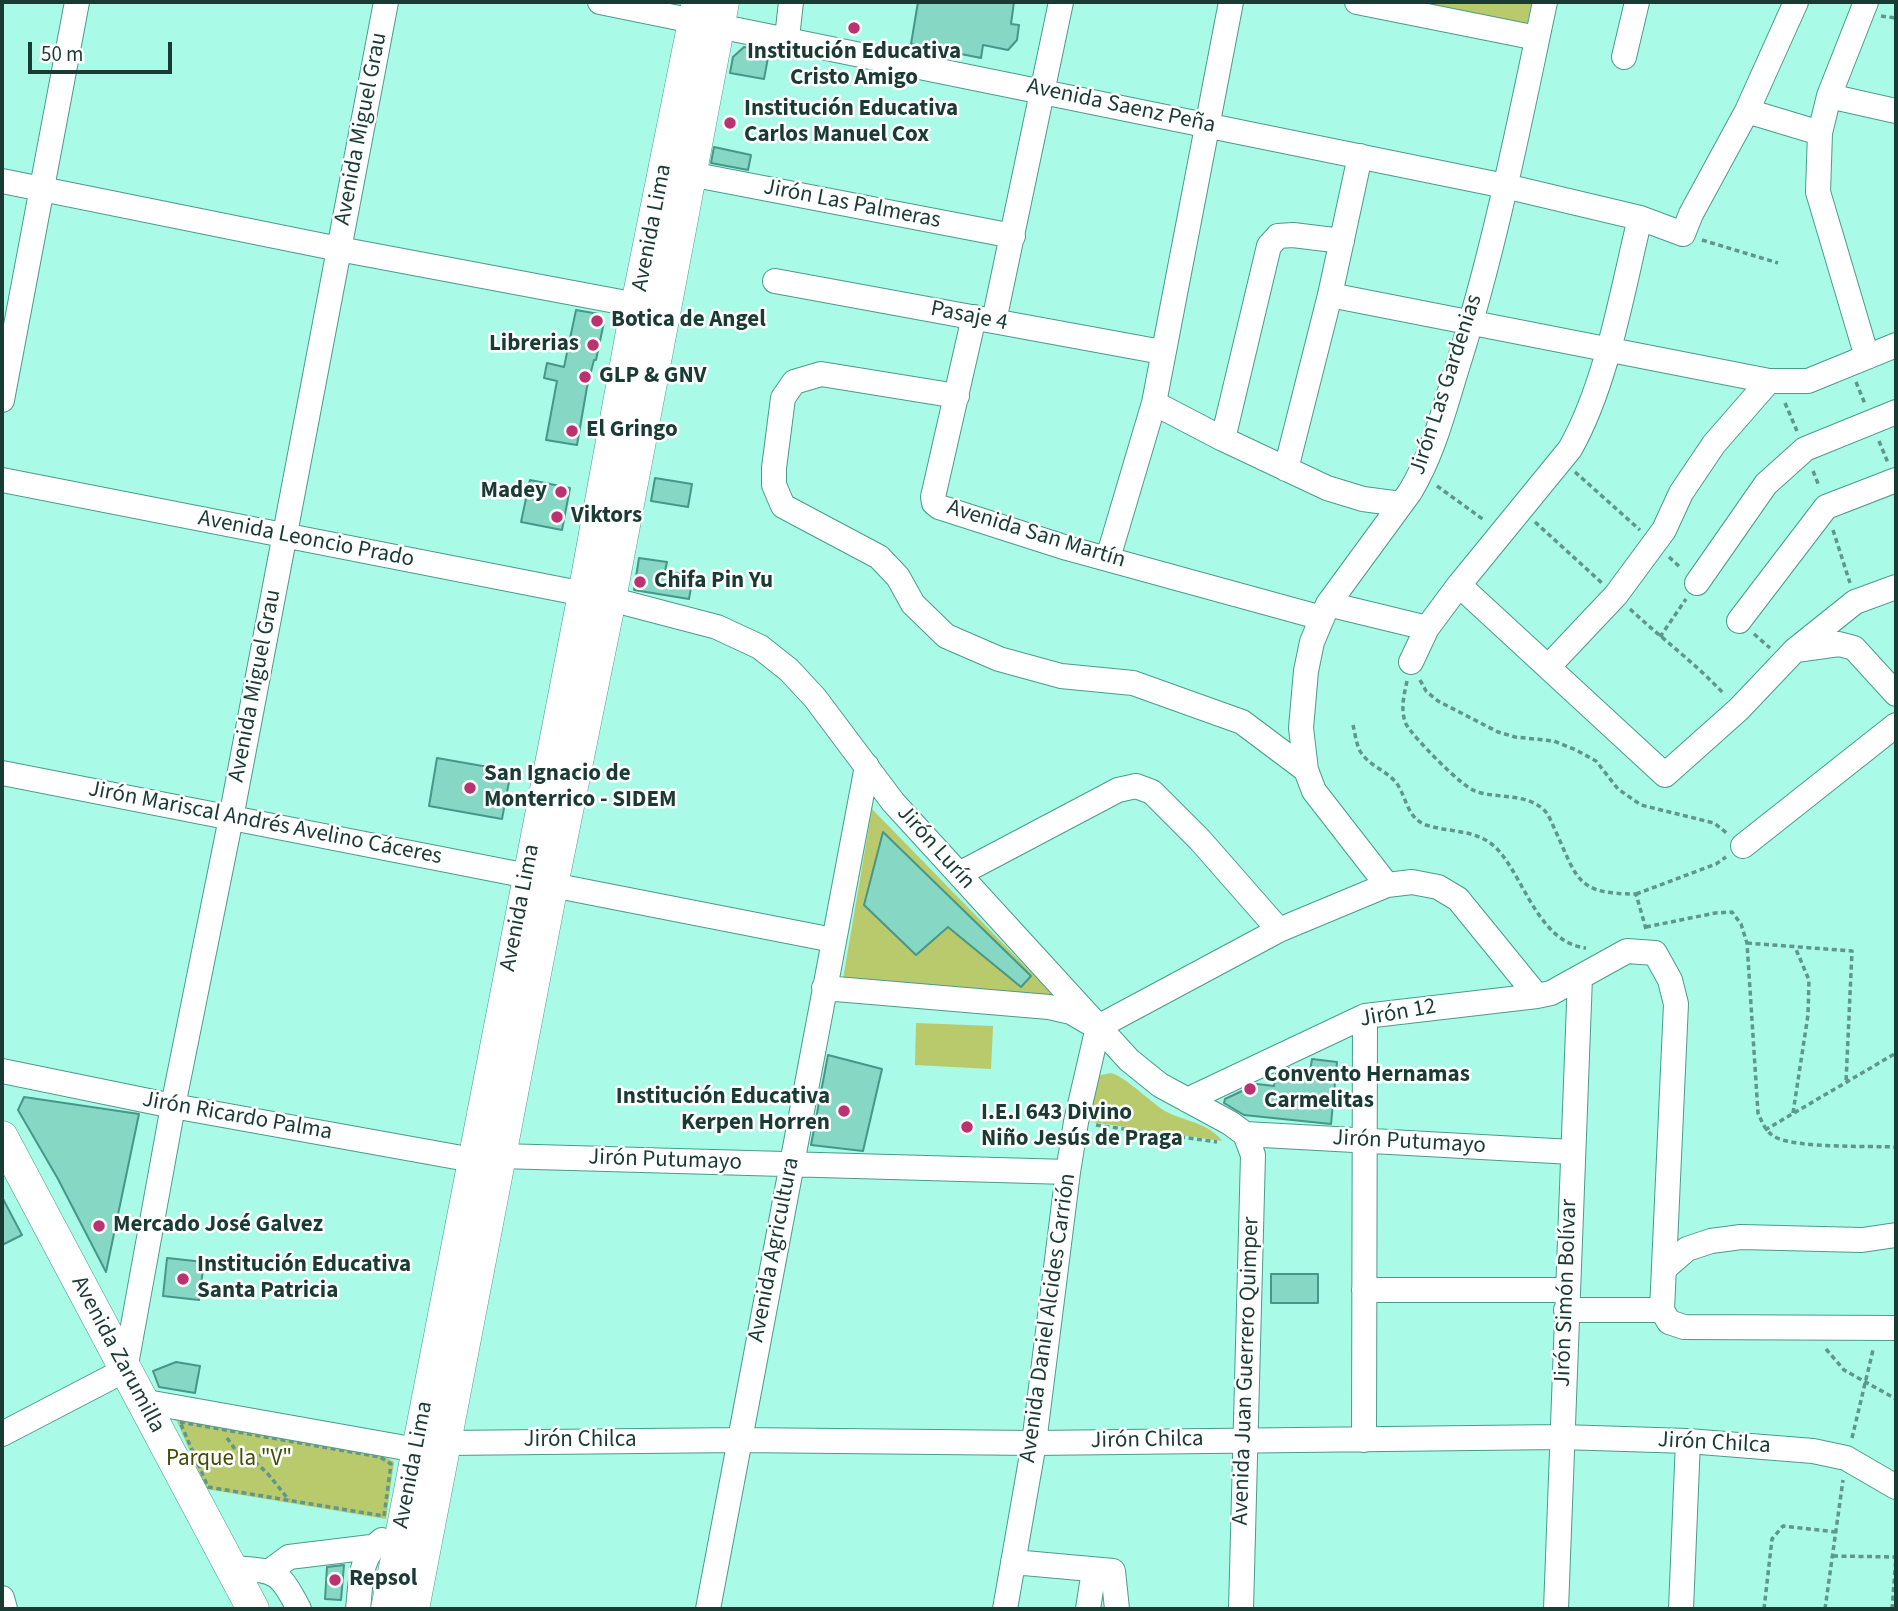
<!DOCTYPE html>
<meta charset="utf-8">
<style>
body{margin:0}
#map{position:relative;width:1898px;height:1611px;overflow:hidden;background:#a9fae7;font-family:"Source Sans 3",sans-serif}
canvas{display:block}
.frame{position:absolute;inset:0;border:4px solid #1a3b34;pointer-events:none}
.scale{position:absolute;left:28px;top:42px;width:144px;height:32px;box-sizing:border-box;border:4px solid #1a3b34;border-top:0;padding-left:9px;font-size:21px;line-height:24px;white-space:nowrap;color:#1a3b34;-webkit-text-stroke:5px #fff;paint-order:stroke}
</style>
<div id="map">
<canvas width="1898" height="1611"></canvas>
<div class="frame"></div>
<div class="scale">50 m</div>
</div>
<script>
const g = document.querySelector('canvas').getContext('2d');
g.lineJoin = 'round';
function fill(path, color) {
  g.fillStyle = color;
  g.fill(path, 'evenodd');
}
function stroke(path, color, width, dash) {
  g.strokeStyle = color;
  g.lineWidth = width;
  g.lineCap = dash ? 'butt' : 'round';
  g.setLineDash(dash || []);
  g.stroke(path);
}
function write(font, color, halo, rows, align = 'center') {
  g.font = font + ' "Source Sans 3",sans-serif';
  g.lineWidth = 5;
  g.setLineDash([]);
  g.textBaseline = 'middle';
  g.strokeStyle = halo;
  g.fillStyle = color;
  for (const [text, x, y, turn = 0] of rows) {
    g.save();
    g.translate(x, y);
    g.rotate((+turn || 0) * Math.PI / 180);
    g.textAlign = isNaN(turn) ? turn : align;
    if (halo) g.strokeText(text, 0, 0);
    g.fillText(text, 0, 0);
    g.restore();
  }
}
fill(new Path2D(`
 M1414 2H1532L1527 25Z
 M872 809 1061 1003 843 979Z
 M916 1023 993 1026 991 1069 915 1065Z
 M1111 1073C1126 1077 1149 1101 1165 1111 1183 1121 1210 1123 1222 1141L1091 1122 1094 1082 1097 1076Z
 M176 1419 382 1455 394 1462 386 1519 206 1489Z`), '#b8ca6c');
const building = new Path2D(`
 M918 2H1014L1011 24 1019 25 1017 40 1008 50 983 45 981 58 911 44Z
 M744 47 769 52 764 79 730 73 733 57Z
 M714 147 751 155 748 170 711 163Z
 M576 310 599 314 604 322 596 360H594L587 387 577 445 546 440 557 381 544 378 547 363 564 367Z
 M655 478 692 484 688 507 651 501Z
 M530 480 570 488 562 530 521 522Z
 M639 558 667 562 665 571 693 576 689 599 634 590Z
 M437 758 511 771 502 819 429 806Z
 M883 832 1031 976 1021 987 948 927 916 955 864 905Z
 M828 1055 882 1069 863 1151 811 1145Z
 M1312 1059 1337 1062 1331 1124 1244 1115 1224 1103 1225 1099 1257 1084 1274 1086 1276 1074 1289 1068 1310 1072Z
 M24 1097 139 1114 106 1272 58 1179 18 1110Z
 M2 1197 22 1235 2 1245Z
 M167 1258 204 1262 199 1300 163 1296Z
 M1271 1274H1318V1303H1271Z
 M176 1362 200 1366 195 1393 159 1387 153 1371Z
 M344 1565 341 1600 325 1599 327 1567Z`);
fill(building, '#87d7c5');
stroke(building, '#469787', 2);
const minor = new Path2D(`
 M600 2 1505 186 1640 218 1683 234 1691 214 1747 111 1796 2
 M1357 2 1537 38
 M1866 2 1829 96 1820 133 1818 192 1867 357
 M787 38 791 2
 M1624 57 1637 2
 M1829 96 1896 111
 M1747 111 1820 133
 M690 174 1013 236
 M2 181 339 249 637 305
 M775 281 1162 352
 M1330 295 1769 381H1808L1896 345
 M974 317 933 497 934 503 939 507 1067 548 1322 618
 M994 321 1061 2
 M957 396 821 374 794 382 783 398 774 468V485L783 506 879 557 898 577 913 604 946 636 999 659 1061 676 1133 683 1242 722 1306 770
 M2 400 77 2
 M1154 403 1223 439 1327 488 1363 499 1401 504
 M1223 439 1269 246 1278 236 1293 235 1342 241
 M1286 469 1330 295 1360 156
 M2 480 610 599 717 627 760 647 789 670 815 698 893 802 1129 1060 1160 1085 1230 1123 1245 1134
 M1108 558 1154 403 1231 2
 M1697 583 1766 484 1805 449 1896 412
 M1459 585 1665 775 1739 709 1795 650 1855 602 1896 587
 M1328 604 1427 628
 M1739 621 1826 507 1896 480
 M1796 650 1839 644 1854 648 1896 694
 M1411 662 1427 628 1459 585 1570 449C1607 384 1622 292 1640 218
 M1548 667 1616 595 1664 530 1681 493 1714 444 1769 381
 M2 773 528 876
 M1743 846 1896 725
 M959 874 1118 790 1136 786 1152 792 1200 840 1279 930
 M552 885 833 940
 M1387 885 1314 791 1306 770 1301 728 1306 671 1312 642 1328 604 1410 492C1433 454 1444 410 1457 368 1495 248 1519 124 1545 2
 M824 988 1049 1007 1071 1012 1088 1022
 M1098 1027 1279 930 1387 885 1412 882 1438 887 1458 899 1537 996
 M2 1071 173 1106 473 1160 500 1156 1068 1172
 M1187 1100 1365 1016 1537 996 1551 993 1627 951 1655 953 1670 980 1676 1004 1662 1310 1669 1322 1684 1327 1896 1328
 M1245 1134 1572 1152
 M1664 1269 1687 1249 1711 1241 1741 1237 1862 1240 1896 1235
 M1364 1290H1567
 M1566 1310H1662
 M141 1401 417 1450
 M2 1434 125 1370 173 1106 231 818 386 2
 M1364 1440 1365 1016
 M446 1443 739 1440 1034 1443 1561 1437 1688 1441 1813 1451 1846 1458 1896 1487
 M1013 1562 1113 1571 1117 1609
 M231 1568C276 1571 278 1569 299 1609
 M270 1571 289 1557 371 1547
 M2 1598 5 1609
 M358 1609C361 1583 359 1556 382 1540
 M708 1609 867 766
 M1005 1609 1034 1443 1068 1172 1076 1122 1098 1027
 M1088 1609 1094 1570
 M1241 1609 1253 1155 1245 1134
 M1556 1609 1580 977
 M1681 1609 1688 1441`);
const major = new Path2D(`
 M2 1137 253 1609
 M387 1609 584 594 637 305 698 2
 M413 1609 552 885 610 599 723 2`);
stroke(minor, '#4b9b8a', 26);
stroke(major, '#4b9b8a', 33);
stroke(new Path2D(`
 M1881 16 1896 18
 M1702 240 1778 263
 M1856 382 1865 404
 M1785 403 1797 431
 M1879 441 1888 463
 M1813 471 1819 486
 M1575 472 1640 530
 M1437 486 1484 520
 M1535 522 1602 583
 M1833 530 1850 583
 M1669 557 1681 568
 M1630 609C1661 638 1695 663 1723 693
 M1754 634 1770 648
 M1660 637 1686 599
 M1420 680 1426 691 1438 701 1498 732 1515 737 1554 741 1576 750 1596 761 1618 789 1641 805 1714 823 1728 834
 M1407 681C1404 695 1400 710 1406 724 1413 737 1462 787 1475 791 1497 799 1525 793 1543 809 1549 814 1552 824 1556 832 1578 881 1578 894 1636 894L1646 929
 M1353 725C1355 733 1356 743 1360 751 1369 767 1390 771 1399 787 1407 801 1408 818 1426 825 1455 834 1483 828 1503 856 1526 886 1542 943 1586 948
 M1636 894 1716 864 1726 857
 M1646 927 1715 913 1732 912 1741 924 1747 943 1758 1113C1763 1124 1766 1133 1777 1138 1799 1148 1869 1146 1896 1147
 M1747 943 1852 951 1846 1082
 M1793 1113 1808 1015 1809 980 1795 947
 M1096 1125 1217 1142
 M1765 1130 1896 1053
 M1826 1349 1844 1370 1896 1399
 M180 1422 380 1457 391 1464 384 1516 208 1487Z
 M227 1438 235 1449 249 1460 281 1448
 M1852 1438 1873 1350
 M206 1469C252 1444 261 1466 289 1500
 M1833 1556 1896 1557
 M1764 1609 1772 1539 1783 1526 1836 1532
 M1825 1609 1843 1480
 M1892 1609 1896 1558`), '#5f978a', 3.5, [5, 3.5]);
stroke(minor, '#fff', 24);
stroke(major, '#fff', 32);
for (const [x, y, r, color] of [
 [854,28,7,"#bb326f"],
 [730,123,7,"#bb326f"],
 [597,321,7,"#bb326f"],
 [593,345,7,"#bb326f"],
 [585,377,7,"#bb326f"],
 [572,431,7,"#bb326f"],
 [561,492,7,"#bb326f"],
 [557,517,7,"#bb326f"],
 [640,582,7,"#bb326f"],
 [470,788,7,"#bb326f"],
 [1250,1089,7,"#bb326f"],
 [844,1111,7,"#bb326f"],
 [967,1127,7,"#bb326f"],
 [99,1226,7,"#bb326f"],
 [183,1279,7,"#bb326f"],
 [335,1580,7,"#bb326f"]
]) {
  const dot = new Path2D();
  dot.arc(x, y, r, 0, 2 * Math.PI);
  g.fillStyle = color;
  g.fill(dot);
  stroke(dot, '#fff', 2.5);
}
write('bold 23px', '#1a3b34', '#fff', [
 ["Institución Educativa",854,53,"center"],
 ["Cristo Amigo",854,79,"center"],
 ["Institución Educativa",744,110],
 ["Carlos Manuel Cox",744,136],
 ["Botica de Angel",611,321],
 ["Librerias",579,345,"right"],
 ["GLP & GNV",599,377],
 ["El Gringo",586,431],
 ["Madey",547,492,"right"],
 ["Viktors",571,517],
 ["Chifa Pin Yu",654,582],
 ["San Ignacio de",484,775],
 ["Monterrico - SIDEM",484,801],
 ["Convento Hernamas",1264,1076],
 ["Carmelitas",1264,1102],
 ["Institución Educativa",830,1098,"right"],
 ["Kerpen Horren",830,1124,"right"],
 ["I.E.I 643 Divino",981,1114],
 ["Niño Jesús de Praga",981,1140],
 ["Mercado José Galvez",113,1226],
 ["Institución Educativa",197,1266],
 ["Santa Patricia",197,1292],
 ["Repsol",349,1580]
], 'left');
write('23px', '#1a3b34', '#fff', [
 ["Avenida Saenz Peña",1121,107,12],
 ["Avenida Miguel Grau",362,129,-79],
 ["Jirón Las Palmeras",852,205,11],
 ["Avenida Lima",653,228,-79],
 ["Pasaje 4",969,317,11],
 ["Jirón Las Gardenias",1447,385,-72],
 ["Avenida San Martín",1036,535,17],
 ["Avenida Leoncio Prado",306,540,11],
 ["Avenida Miguel Grau",256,686,-79],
 ["Jirón Mariscal Andrés Avelino Cáceres",265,824,11],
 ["Jirón Lurín",935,848,48],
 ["Avenida Lima",521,908,-79],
 ["Jirón 12",1398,1014,-10],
 ["Jirón Ricardo Palma",237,1117,10],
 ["Jirón Putumayo",1409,1143,3],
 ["Jirón Putumayo",665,1161,2],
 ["Avenida Agricultura",775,1250,-79],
 ["Jirón Simón Bolívar",1567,1293,-88],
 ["Avenida Daniel Alcides Carrión",1049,1318,-82],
 ["Avenida Zarumilla",117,1355,62],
 ["Avenida Juan Guerrero Quimper",1247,1371,-88],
 ["Jirón Chilca",580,1441],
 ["Jirón Chilca",1147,1441,-1],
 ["Jirón Chilca",1714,1444,3],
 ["Avenida Lima",414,1465,-79]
]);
write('23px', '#434d04', '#fff', [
 ["Parque la \"V\"",229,1460]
]);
</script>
